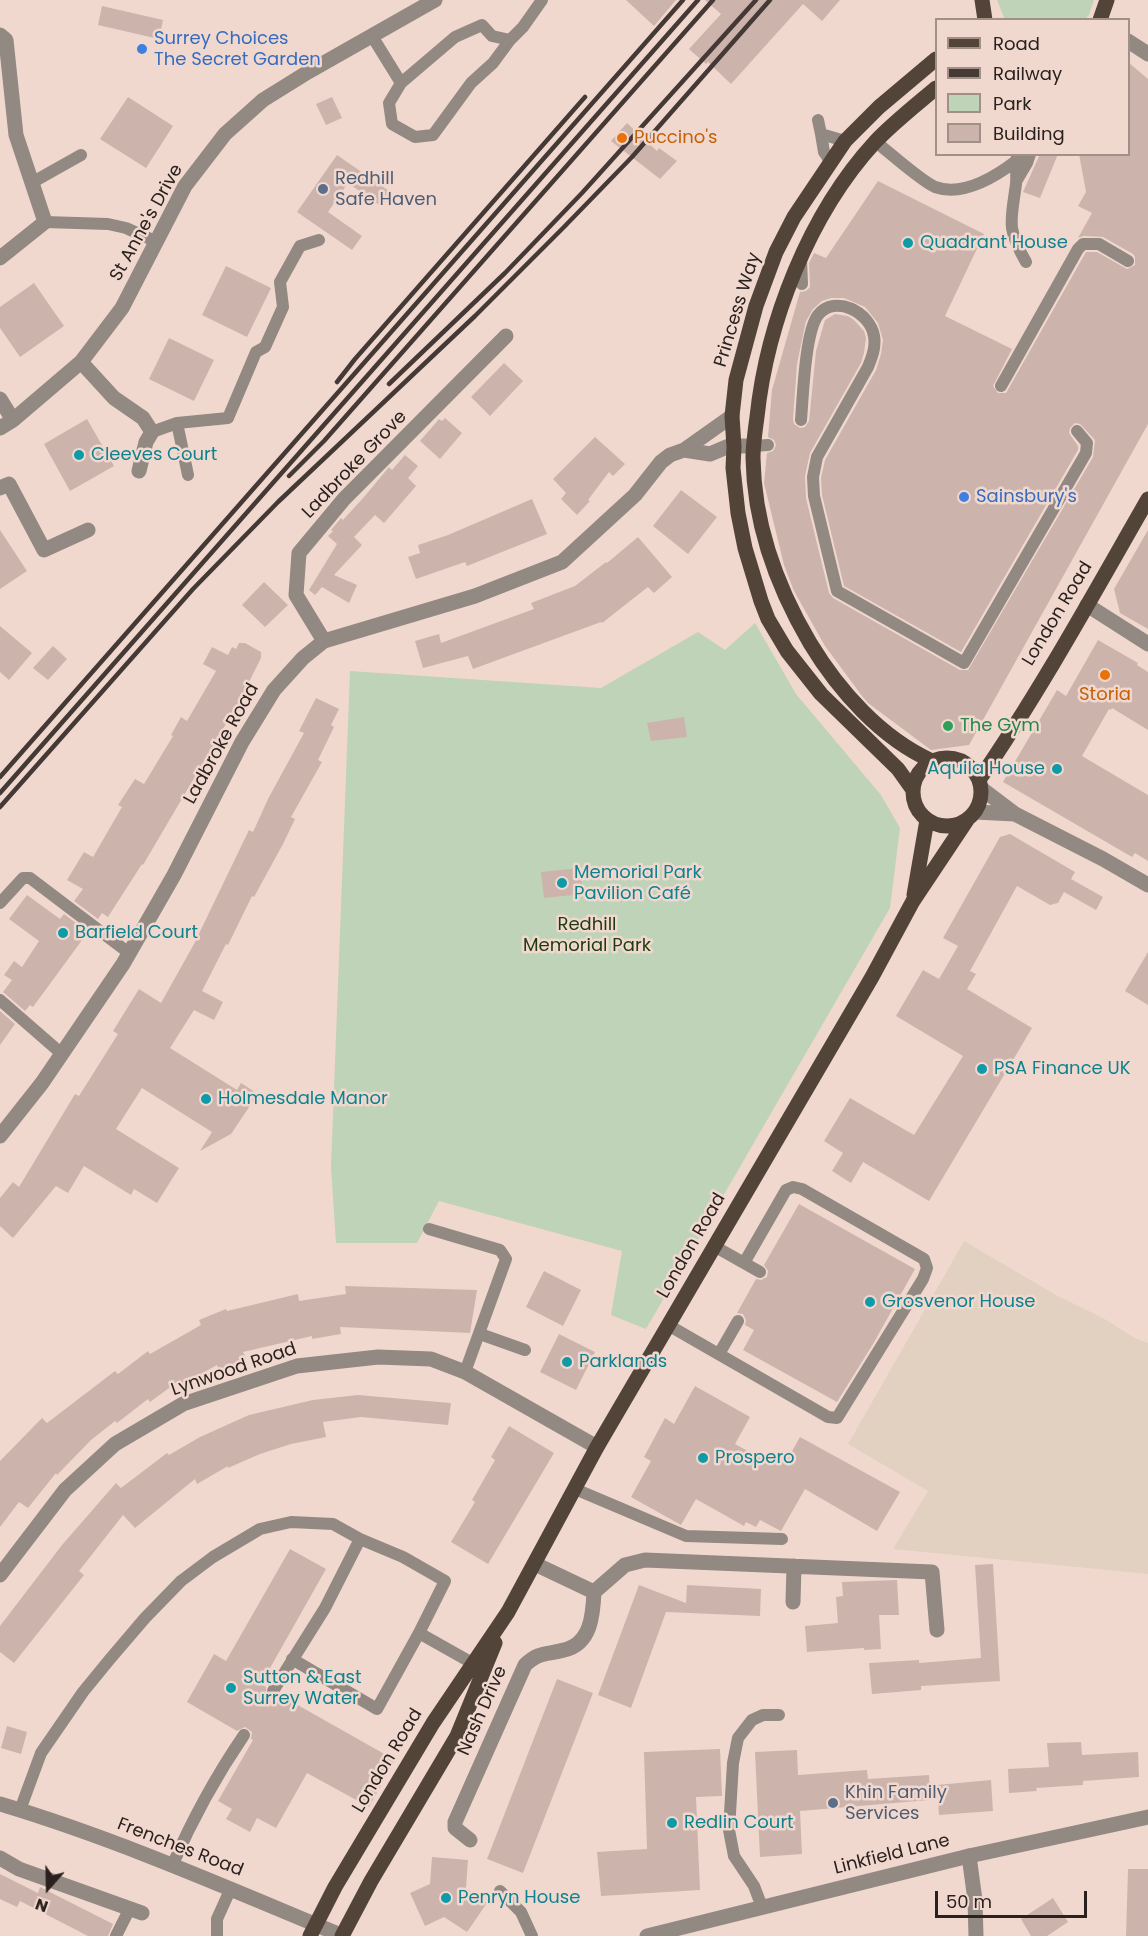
<!DOCTYPE html>
<meta charset="utf-8">
<style>
body{margin:0}
#map{position:relative;width:1148px;height:1936px;overflow:hidden;background:#f1d8cf;font-family:Poppins,sans-serif}
canvas{display:block}
.legend{position:absolute;left:935px;top:18px;width:195px;height:138px;box-sizing:border-box;background:#f1d8cf;border:2px solid #a18f88;margin:0;padding:8px 10px;list-style:none;font-size:18px;color:#2a211e}
.legend li{display:flex;align-items:center;gap:12px;height:30px}
.legend b{width:30px;border:2px solid #a18f88}
.north{position:absolute;left:18px;top:1858px;width:60px;height:60px;-webkit-text-stroke:4px #f1d8cf;paint-order:stroke;rotate:200deg;font-size:16px;font-weight:700;line-height:24px;text-align:center;color:#2a211e}
.north::after{content:'';display:block;margin:auto;width:21px;height:27px;background:#2a211e;clip-path:polygon(50% 0,100% 100%,50% 72%,0 100%)}
.scale{position:absolute;left:935px;top:1891px;width:152px;height:27px;box-sizing:border-box;border:3px solid #2a211e;border-top:0;padding-left:8px;font-size:18px;line-height:21px;white-space:nowrap;color:#2a211e;-webkit-text-stroke:4px #f1d8cf;paint-order:stroke}
</style>
<div id="map">
<canvas width="1148" height="1936"></canvas>
<ul class="legend">
<li><b style="height:8px;background:#524439"></b>Road</li>
<li><b style="height:8px;background:#453936"></b>Railway</li>
<li><b style="height:16px;background:#bed3b7"></b>Park</li>
<li><b style="height:16px;background:#ccb4ac"></b>Building</li>
</ul>
<div class="north">N</div>
<div class="scale">50 m</div>
</div>
<script>
const g = document.querySelector('canvas').getContext('2d');
g.lineJoin = 'round';
function fill(path, color) {
  g.fillStyle = color;
  g.fill(path, 'evenodd');
}
function stroke(path, color, width, dash) {
  g.strokeStyle = color;
  g.lineWidth = width;
  g.lineCap = dash ? 'butt' : 'round';
  g.setLineDash(dash || []);
  g.stroke(path);
}
function write(font, color, halo, rows, align = 'center') {
  g.font = font + ' Poppins,sans-serif';
  g.lineWidth = 5;
  g.setLineDash([]);
  g.textBaseline = 'middle';
  g.strokeStyle = halo;
  g.fillStyle = color;
  for (const [text, x, y, turn = 0] of rows) {
    g.save();
    g.translate(x, y);
    g.rotate((+turn || 0) * Math.PI / 180);
    g.textAlign = isNaN(turn) ? turn : align;
    if (halo) g.strokeText(text, 0, 0);
    g.fillText(text, 0, 0);
    g.restore();
  }
}
fill(new Path2D(`
 M964 1241 1056 1295 1103 1318 1135 1338 1148 1343V1574L893 1549 928 1491 848 1444Z`), '#e2d1c0');
fill(new Path2D(`
 M997 0H1094L1089 15 1085 19 1005 20Z
 M755 623 796 694 881 795 900 828 890 908 646 1329 611 1315 622 1251 439 1201 417 1243H336L331 1167 350 671 601 688 698 632 725 650Z`), '#bed3b7');
fill(new Path2D(`
 M626 0H676L654 26Z
 M705 0H840L822 21 803 4 731 84 708 62 706 64 689 49 721 14Z
 M102 6 163 20 159 39 98 25Z
 M1128 62 1148 79V424L969 745 931 750 868 703 862 696 825 646 794 591 784 565 764 483 767 453 773 451 776 445 774 440 768 437 772 390 800 292 806 291 810 287 809 263 814 253 826 258 878 181 984 234 945 316 1012 349 993 386 998 393H1006L1086 252H1097L1127 269 1135 265V257L1133 254 1103 237 1083 236 1078 238 1092 213 1078 206 1086 192 1079 154H1128ZM831 298H844L865 307 878 323 883 340 881 354 876 370 825 460 821 478 822 495 844 586 961 652 1078 450V446L1069 433 1070 428 1075 423 1080 424 1095 440 1093 457 968 670H960L833 598 829 593 806 498 805 476 810 453 861 363 864 353 866 338 864 331 854 320 848 316 835 314 825 320 816 351 809 421 805 427 800 428 794 424 793 419 797 364 806 321 813 309 822 301Z
 M128 97 173 126 146 168 100 139Z
 M332 97 342 118 326 125 316 104Z
 M627 123 657 151 659 148 677 161 660 179 611 141Z
 M1040 154H1058L1040 198 1023 192Z
 M337 155 392 193 382 207 348 183 328 212 362 236 352 250 297 212Z
 M226 266 271 288 247 337 202 315Z
 M34 283 64 326 20 357 0 328V307Z
 M169 338 214 360 194 401 149 379Z
 M504 363 523 381 490 416 471 397Z
 M445 418 462 433 440 459 420 441 439 419 442 421Z
 M87 419 114 466 70 491 44 444Z
 M595 437 625 464 613 476 609 472 588 500 590 501 577 515 561 499 566 493 553 479Z
 M405 455 418 466 408 478 416 486 384 523 375 515 354 537 362 545 334 575 357 585 349 603 322 587 315 595 309 590 337 544 328 536 333 531 331 530 341 518 343 520 364 497 389 467 392 470Z
 M681 490 717 517 688 554 653 526Z
 M532 499 547 534 467 566 465 562 416 579 408 557 420 553 418 545 448 535Z
 M0 530 27 571 0 589Z
 M1148 530V629L1120 613 1114 589Z
 M638 537 672 577 654 593 648 587 602 623 601 622 473 669 468 656 423 668 415 641 439 634 441 643 534 609 531 603 575 586 606 562 607 563Z
 M264 582 288 605 265 627 242 605Z
 M0 626 32 653 9 680 0 672Z
 M1098 640 1138 663 1137 665 1148 672V730L1112 708 1111 710 1109 709 1082 756 1148 795V861L1135 853 1132 857 1003 782 1057 690 1066 696Z
 M239 643H245L261 652V658L240 700 143 865 142 864 108 917 102 913 98 919 74 901 83 889 67 880 84 852 93 857 122 807 118 805 135 779 144 784 173 736 171 735 181 717 187 721 216 671 203 664 212 647 228 655 232 647 236 649Z
 M53 646 67 659 48 680 33 668Z
 M316 698 339 709 331 725 334 727 318 760 322 762 291 817 295 819 283 844 254 897 252 896 228 945 226 944 202 991 223 1002 214 1020 194 1010 170 1048 237 1090 241 1083 258 1094 231 1134 200 1151 212 1132 142 1088 116 1129 179 1168 157 1203 134 1189 131 1195 84 1166 68 1193 56 1186 13 1238 0 1226V1198L13 1182 19 1187 75 1094 79 1096 118 1034 113 1031 139 989 161 1003 194 944 249 830 253 832 268 799 304 733 299 731Z
 M684 717 687 737 651 741 647 723Z
 M1010 834 1075 872 1071 879 1103 897 1096 910 1064 892 1058 903 1050 905 1017 886 970 971 976 974 967 989 1032 1028 929 1201 863 1162 851 1183 832 1171 843 1153 824 1141 850 1098 914 1135 963 1056 896 1016 923 970 939 979 958 946 943 938 1000 837Z
 M580 868 583 894 544 898 541 872Z
 M27 895 60 919 64 914 88 932 33 1007 30 1005 25 1011 3 992 12 980 4 975 14 961 22 967 39 941 9 919Z
 M1148 952V1005L1125 991Z
 M0 1011 15 1024 0 1045Z
 M799 1204 915 1269 873 1344 837 1402 743 1350 754 1330 745 1325 746 1320 743 1314 737 1313 756 1279 761 1280 767 1277 768 1271 764 1265Z
 M544 1271 581 1290 563 1326 526 1307Z
 M345 1286 477 1290 470 1333 340 1327 341 1334 312 1339V1336L243 1352 246 1358 219 1370 217 1365 183 1384 180 1380 150 1402 148 1399 117 1423 115 1421 91 1440 57 1475 56 1473 28 1508 19 1502 0 1527V1461L42 1418 47 1423 115 1371 118 1374 148 1351 150 1354 201 1325 199 1320 226 1309 227 1311 298 1294 299 1301 346 1294Z
 M559 1334 595 1352 576 1390 540 1372Z
 M695 1386 750 1417 735 1444 773 1465 778 1457 786 1462 800 1437 900 1492 877 1531 805 1489 781 1531 760 1520 756 1527 746 1522 744 1526 696 1499 681 1525 631 1497 651 1461 644 1457 665 1418 674 1424Z
 M358 1395 451 1403 448 1425 361 1417 323 1422 326 1437 291 1444 260 1454 228 1468V1466L197 1484 195 1479 135 1528 123 1515 79 1571 84 1575 14 1663 0 1652V1626L62 1545 116 1483 121 1488 167 1453 169 1455 200 1437 249 1415 313 1400Z
 M509 1426 554 1453 488 1564 451 1542 475 1502 472 1500 495 1460 491 1457Z
 M290 1549 326 1569 261 1684 266 1687V1694L272 1699 280 1695 395 1760 369 1807 307 1773 276 1828 257 1818 250 1832 226 1819 232 1809 218 1801 253 1740 251 1739 252 1732 245 1727 237 1731 187 1702 214 1654 226 1661Z
 M993 1564 1000 1681 921 1686V1690L872 1694 869 1663 919 1660V1663L981 1658 975 1565Z
 M897 1580 899 1615H879L881 1649 864 1650V1648L807 1652 805 1626 838 1623 836 1597 843 1596 842 1582Z
 M639 1585 686 1603 687 1585 761 1589 760 1616 666 1612 631 1708 598 1695Z
 M557 1679 593 1693 523 1873 487 1859Z
 M7 1726 27 1732 21 1754 1 1748Z
 M1081 1742 1082 1755 1138 1752 1139 1777 1083 1781V1785L1036 1788 1037 1791 1009 1793 1008 1769 1049 1767 1047 1743Z
 M720 1749 722 1796 696 1797 700 1890 601 1896 597 1852 647 1849 644 1752Z
 M797 1750 798 1775 867 1770 868 1779 929 1775 930 1800 800 1811 802 1854 760 1857 755 1752Z
 M991 1780 993 1811 939 1815 937 1785Z
 M432 1857 468 1860 466 1888 487 1903 467 1932 444 1917 425 1926 410 1893 430 1884Z
 M1128 1869H1148V1936H1126Z
 M0 1874 38 1893 40 1887 113 1924 108 1936H88L20 1901 17 1907 0 1899Z
 M1053 1898 1068 1922 1047 1936H1031L1021 1919Z`), '#ccb4ac');
stroke(new Path2D(`
 M372 36 401 83 455 37 482 25 492 36 510 40 523 27 542 0
 M401 83 389 103 392 124 415 137 433 135 471 83 493 63 510 40
 M818 120 821 134
 M876 142C890 153 921 181 935 187 963 197 995 177 1016 161
 M1017 156C1015 166 1017 175 1016 184 1011 222 1006 227 1026 262
 M830 161 824 152 821 134 845 141
 M1017 180 1027 163 1030 154
 M33 182 81 155
 M45 222 108 224 126 228 157 242
 M801 259 802 284
 M1001 386 1078 249 1083 244H1099L1128 261
 M801 420C803 397 805 332 818 315 835 294 870 312 874 336 876 347 872 357 868 367L817 457 813 477 814 496 837 591 964 663 1086 453 1087 443 1077 431
 M177 423 188 475
 M152 432 177 423 228 418 256 352 265 347 283 307 280 282 300 246 319 240
 M754 446 768 445
 M0 903 23 878H30L129 953
 M0 1000 62 1054
 M429 1229 500 1250 506 1259 465 1372
 M714 1246 760 1272
 M668 1325 828 1417 837 1418 923 1279 927 1268 924 1259 802 1189 793 1187 786 1190 744 1263
 M480 1334 525 1350
 M719 1354 738 1321
 M575 1489 686 1536 782 1539
 M419 1633 474 1664
 M273 1691 325 1608 360 1539
 M20 1810 41 1753 83 1692 110 1659 145 1618 181 1581 213 1557 260 1529 291 1522 333 1524 360 1539 403 1557 445 1581 419 1633 377 1709 292 1659
 M172 1866C192 1820 216 1776 244 1735
 M500 1891 521 1912 532 1936
 M762 1907 754 1886 734 1856 729 1830 733 1763 738 1738 752 1720 763 1715H779
 M116 1936 130 1908
 M217 1936V1919L231 1888`), '#918982', 12);
stroke(new Path2D(`
 M1128 41 1148 54`), '#918982', 15);
stroke(new Path2D(`
 M0 35 6 40 16 135 45 222 0 258
 M81 362 114 398 143 418 152 432 146 442 139 471
 M0 399 13 420
 M0 428 13 420 81 362 122 308 185 186 225 134 263 100 308 72 435 0
 M684 450 710 454 729 446H754
 M0 488 9 484 44 550 88 530
 M1087 605 1148 644
 M324 641 296 595 299 553 344 499 506 336
 M982 789 1015 814 1103 859 1148 885
 M975 812 1015 814
 M0 1136 42 1083 123 964 174 875 242 742 274 690 303 658 324 641 475 596 562 562 635 495 661 462 670 455 684 450 732 416
 M535 1564 594 1592
 M0 1575 65 1490 115 1444 183 1404 297 1366 378 1357 431 1359 465 1372 597 1447
 M793 1602 794 1566
 M470 1840 455 1828V1822L525 1665C540 1651 547 1655 564 1650 591 1644 593 1615 594 1592L625 1565 645 1560 932 1572 937 1630
 M969 1856 975 1900 976 1936
 M0 1858 19 1869 142 1913`), '#918982', 15);
stroke(new Path2D(`
 M0 1804C117 1839 230 1889 343 1936
 M647 1936 969 1856 1148 1817`), '#918982', 15);
stroke(new Path2D(`
 M982 0 985 20
 M1100 20 1107 0
 M913 792a34 34 0 1 1 68 0a34 34 0 1 1-68 0Z
 M932 761C881 738 839 691 810 643 777 587 754 523 753 458 753 445 755 431 757 417 767 322 809 214 875 142 893 123 916 105 936 88
 M979 780C1041 690 1094 593 1148 499
 M913 790 898 769 821 694 787 651 768 619 761 601 745 548 738 513 733 468 734 447 732 416 736 380 756 306 776 252 794 217 845 141 879 107 936 59
 M914 895 927 820
 M310 1936 335 1887 433 1723 508 1612 597 1447 872 977 913 901 967 820
 M342 1936 371 1881 457 1736 495 1643`), '#524439', 15);
stroke(new Path2D(`
 M337 382 355 359 585 97
 M389 384 505 273 582 193 756 0
 M289 476 324 441 713 0
 M0 777 683 0
 M0 793 698 0
 M0 807 193 589 278 502 475 316 564 227 632 157 770 0`), '#453936', 4.5);
for (const [x, y, r, color] of [
 [142,49,6,"#3f7fe0"],
 [622,138,6,"#e8710a"],
 [323,189,6,"#5c6f8a"],
 [908,243,6,"#0f9aa8"],
 [79,455,6,"#0f9aa8"],
 [964,497,6,"#3f7fe0"],
 [1105,675,6,"#e8710a"],
 [948,726,6,"#2e9e5b"],
 [1057,769,6,"#0f9aa8"],
 [562,883,6,"#0f9aa8"],
 [63,933,6,"#0f9aa8"],
 [982,1069,6,"#0f9aa8"],
 [206,1099,6,"#0f9aa8"],
 [870,1302,6,"#0f9aa8"],
 [567,1362,6,"#0f9aa8"],
 [703,1458,6,"#0f9aa8"],
 [231,1688,6,"#0f9aa8"],
 [833,1803,6,"#5c6f8a"],
 [672,1823,6,"#0f9aa8"],
 [446,1898,6,"#0f9aa8"]
]) {
  const dot = new Path2D();
  dot.arc(x, y, r, 0, 2 * Math.PI);
  g.fillStyle = color;
  g.fill(dot);
  stroke(dot, '#f1d8cf', 2);
}
write('18px', '#366cbe', '#f1d8cf', [
 ["Surrey Choices",154,39],
 ["The Secret Garden",154,60],
 ["Sainsbury's",976,497]
], 'left');
write('18px', '#c56008', '#f1d8cf', [
 ["Puccino's",634,138],
 ["Storia",1105,695,"center"]
], 'left');
write('18px', '#4e5e75', '#f1d8cf', [
 ["Redhill",335,179],
 ["Safe Haven",335,200],
 ["Khin Family",845,1793],
 ["Services",845,1814]
], 'left');
write('18px', '#2a211e', '#f1d8cf', [
 ["St Anne's Drive",147,223,-61],
 ["Princess Way",738,310,-73],
 ["Ladbroke Grove",355,465,-46],
 ["London Road",1058,614,-59],
 ["Ladbroke Road",222,744,-61],
 ["London Road",692,1246,-60],
 ["Lynwood Road",234,1370,-19],
 ["Nash Drive",483,1711,-66],
 ["London Road",388,1761,-59],
 ["Frenches Road",180,1848,21],
 ["Linkfield Lane",892,1855,-14]
]);
write('18px', '#0d838f', '#f1d8cf', [
 ["Quadrant House",920,243],
 ["Cleeves Court",91,455],
 ["Aquila House",1045,769,"right"],
 ["Memorial Park",574,873],
 ["Pavilion Café",574,894],
 ["Barfield Court",75,933],
 ["PSA Finance UK",994,1069],
 ["Holmesdale Manor",218,1099],
 ["Grosvenor House",882,1302],
 ["Parklands",579,1362],
 ["Prospero",715,1458],
 ["Sutton & East",243,1678],
 ["Surrey Water",243,1699],
 ["Redlin Court",684,1823],
 ["Penryn House",458,1898]
], 'left');
write('18px', '#27864d', '#f1d8cf', [
 ["The Gym",960,726]
], 'left');
write('18px', '#1d3c0e', '#f1d8cf', [
 ["Redhill",587,925],
 ["Memorial Park",587,946]
]);
</script>
